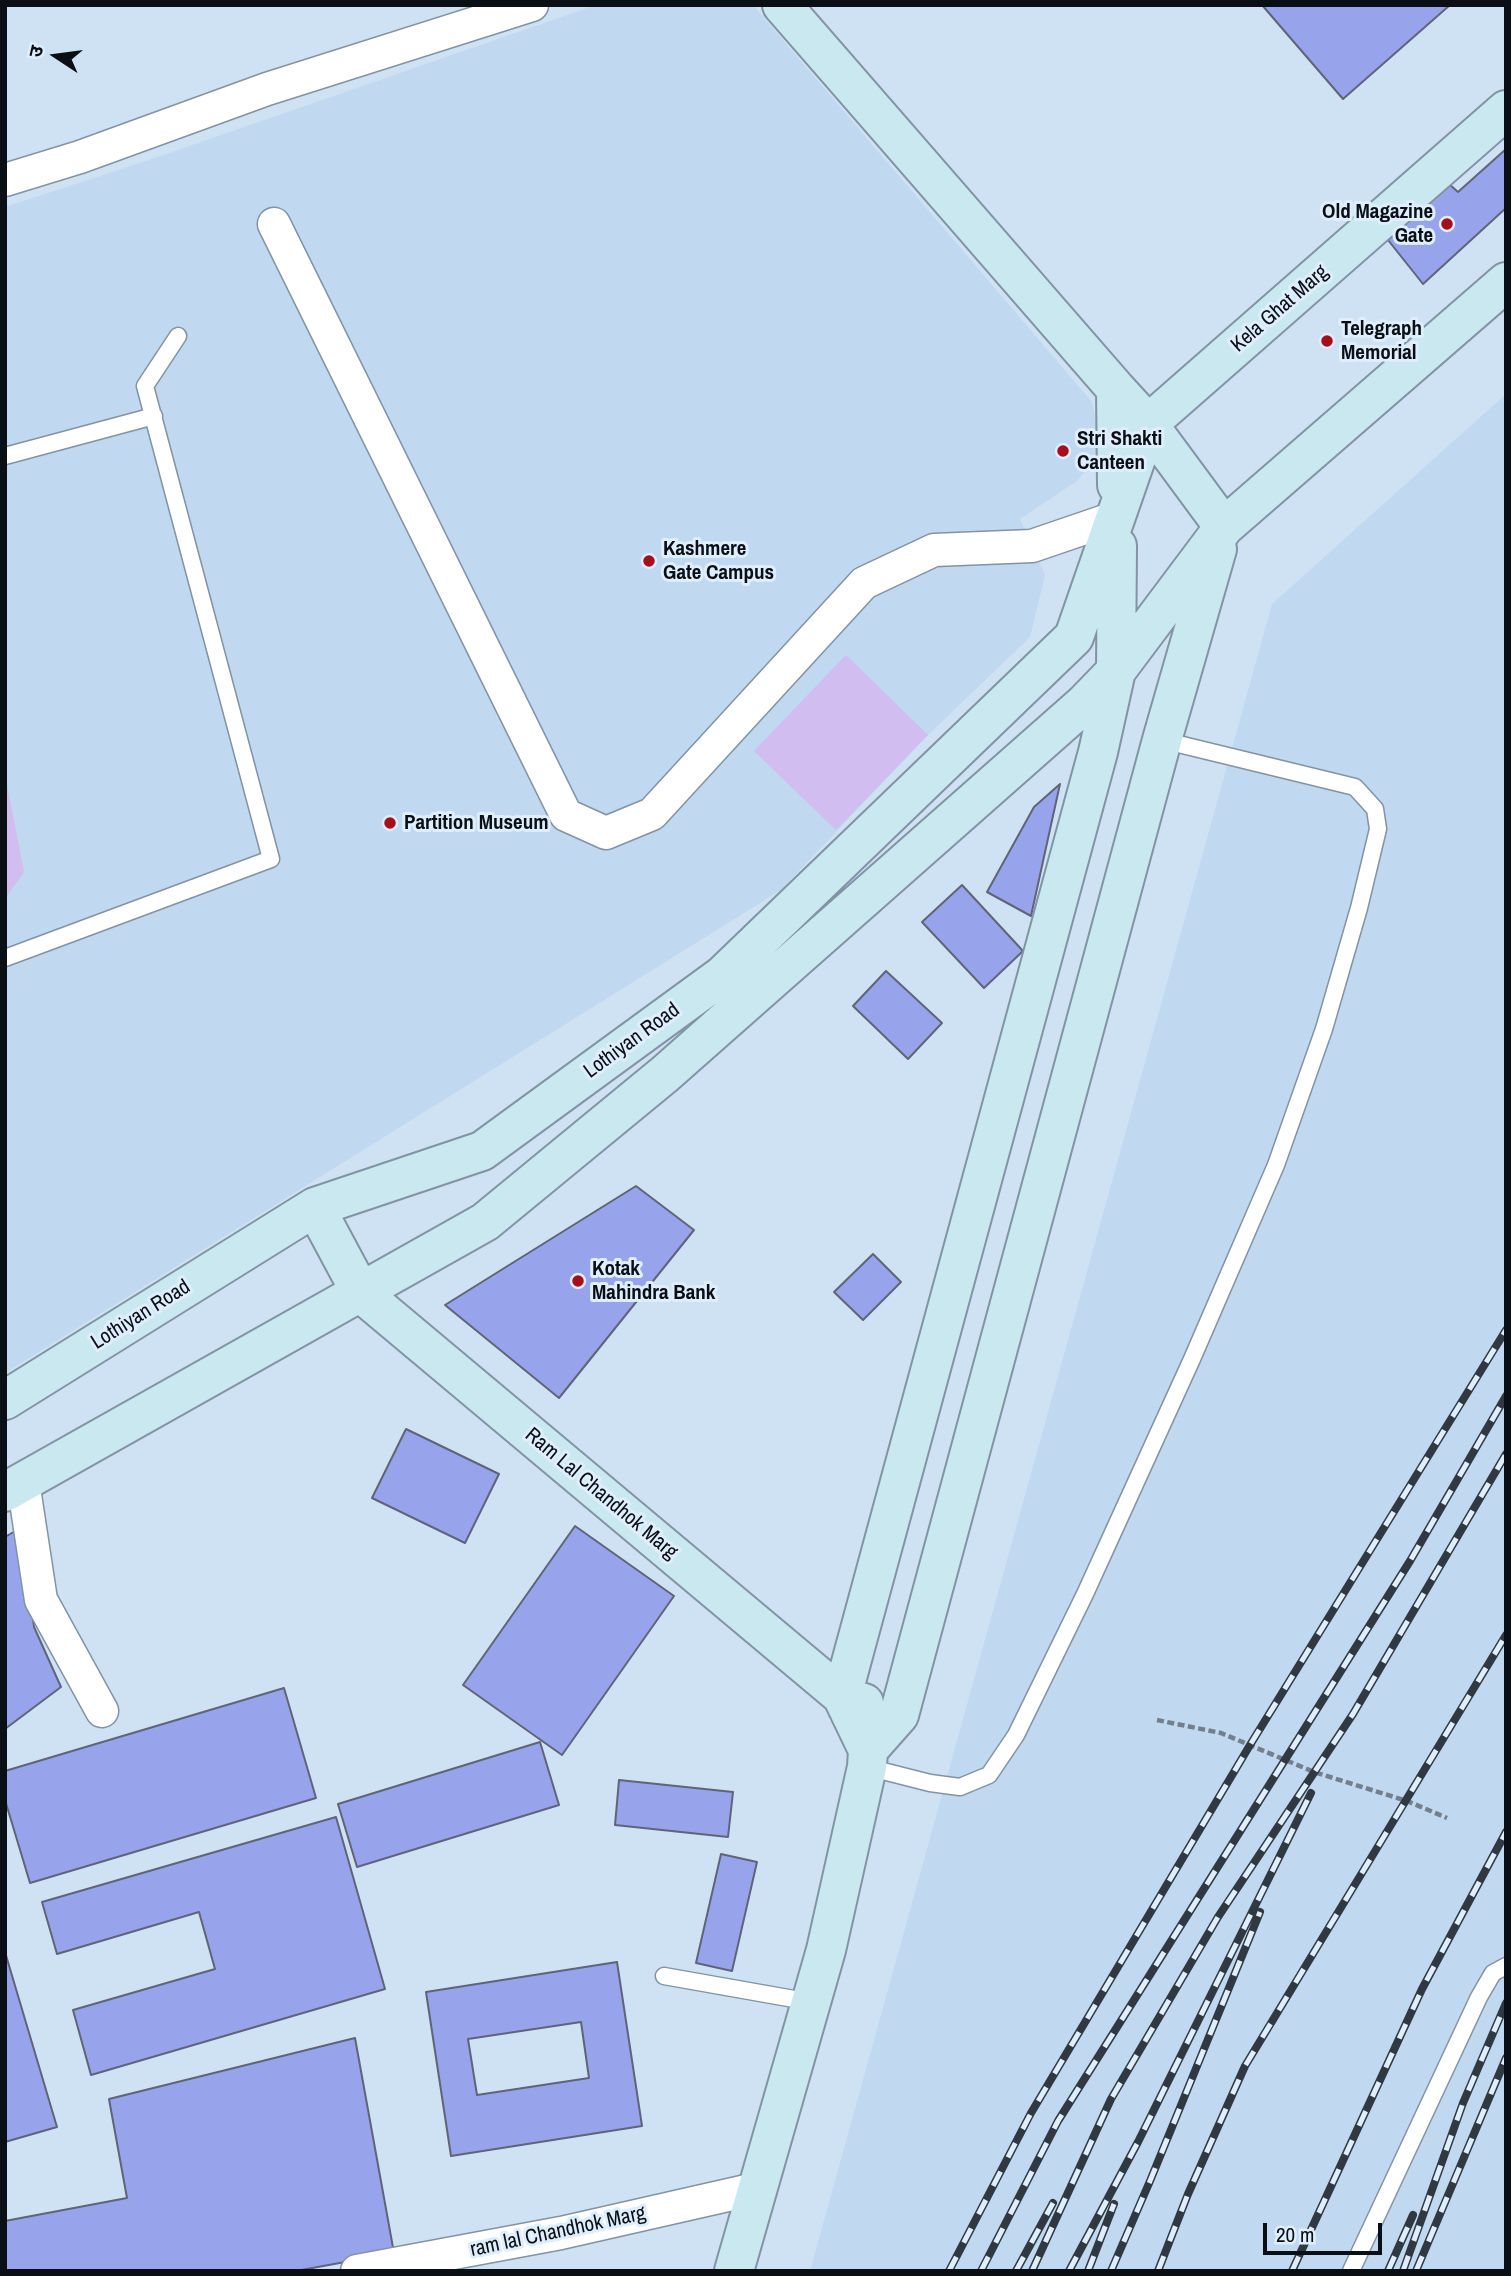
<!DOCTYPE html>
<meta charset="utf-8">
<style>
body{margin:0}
#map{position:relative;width:1511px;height:2276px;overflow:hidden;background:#cfe2f4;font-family:"Archivo Narrow","Noto Sans Devanagari",sans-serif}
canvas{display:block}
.frame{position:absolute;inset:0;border:7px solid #090f15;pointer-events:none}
.north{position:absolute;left:21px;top:21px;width:70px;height:70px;-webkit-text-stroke:5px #dfeefd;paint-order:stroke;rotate:283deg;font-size:19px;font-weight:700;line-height:28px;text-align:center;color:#090f15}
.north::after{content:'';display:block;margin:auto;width:24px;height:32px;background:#090f15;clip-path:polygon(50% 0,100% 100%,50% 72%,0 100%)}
.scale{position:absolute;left:1263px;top:2223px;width:119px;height:32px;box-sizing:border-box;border:4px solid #090f15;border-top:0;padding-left:9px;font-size:21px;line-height:24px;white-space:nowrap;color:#090f15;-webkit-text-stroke:5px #dfeefd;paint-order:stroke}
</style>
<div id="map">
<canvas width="1511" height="2276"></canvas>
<div class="frame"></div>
<div class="north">उ</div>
<div class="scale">20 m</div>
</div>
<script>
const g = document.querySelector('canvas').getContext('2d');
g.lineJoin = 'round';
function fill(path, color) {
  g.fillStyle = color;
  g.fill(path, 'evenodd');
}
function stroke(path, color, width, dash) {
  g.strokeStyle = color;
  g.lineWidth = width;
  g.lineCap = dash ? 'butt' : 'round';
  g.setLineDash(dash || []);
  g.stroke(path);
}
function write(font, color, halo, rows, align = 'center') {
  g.font = font + ' "Archivo Narrow",sans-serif';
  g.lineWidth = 6;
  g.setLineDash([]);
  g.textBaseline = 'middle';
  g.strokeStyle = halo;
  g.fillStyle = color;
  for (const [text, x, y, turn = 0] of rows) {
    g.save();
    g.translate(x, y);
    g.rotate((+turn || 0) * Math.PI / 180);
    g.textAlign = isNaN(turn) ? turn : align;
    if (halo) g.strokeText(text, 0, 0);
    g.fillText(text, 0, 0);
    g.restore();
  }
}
fill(new Path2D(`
 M596 5H753L1092 402 1099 433 1096 459 1077 481 1020 519 1045 575 1030 637 928 735 781 890 5 1373V207L149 160Z
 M1506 394V2271H810L1272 604Z`), '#c0d8f0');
fill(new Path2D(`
 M846 655 928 735 836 830 754 751Z
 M5 774 24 872 5 899Z`), '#d1bdef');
const building = new Path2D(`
 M1262 5H1450L1343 99Z
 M1506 149V208L1423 284 1388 240 1449 184 1458 192Z
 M1060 784 1031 916 987 892 1034 807Z
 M962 885 1023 951 984 988 922 922Z
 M886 971 942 1023 908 1059 853 1006Z
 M636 1186 694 1230 559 1398 445 1305Z
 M873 1254 901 1282 863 1320 834 1292Z
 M406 1429 499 1474 465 1543 372 1498Z
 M575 1526 674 1596 562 1755 463 1685Z
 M22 1527 34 1627 61 1687 5 1729V1537Z
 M284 1688 316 1798 30 1883 5 1800V1771Z
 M540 1742 559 1805 357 1867 338 1804Z
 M619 1780 733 1792 728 1837 615 1825Z
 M336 1817 385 1989 91 2075 73 2010 215 1969 199 1912 57 1954 42 1902Z
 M721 1854 757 1862 732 1971 696 1963Z
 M5 1952 57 2127 5 2142Z
 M617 1962 642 2126 451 2156 426 1992ZM581 2022 589 2078 477 2095 468 2039Z
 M355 2038 394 2253 296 2271H5V2221L127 2198 109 2099Z`);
fill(building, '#97a4eb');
stroke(building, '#5f6478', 2);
const lane = new Path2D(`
 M5 456 154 416
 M5 958 271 859 145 386 178 336
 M867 1767 930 1783 960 1787 989 1775 1016 1735 1085 1594 1192 1359 1276 1165 1324 1029 1359 908 1378 829 1375 809 1355 787 1162 740
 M664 1976 811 2002
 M1351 2271 1479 1997 1493 1973 1506 1966`);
const street = new Path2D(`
 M5 180 80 157 267 89 532 5
 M274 224 566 815 606 833 652 814 864 583 934 550 1032 546 1117 517
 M23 1482 41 1600 102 1711
 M357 2271 561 2233 759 2188`);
const secondary = new Path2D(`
 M782 5 1116 389 1148 424 1224 527
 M1116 389 1117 485
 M315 1207 361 1293 842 1696 864 1703
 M5 1400 315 1207 482 1151 723 975 1074 637 1148 424 1506 110
 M5 1492 485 1222 665 1074 1084 704 1116 671 1224 527 1506 282
 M868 1750 899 1715 1162 740 1217 549
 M734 2271 826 1950 867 1767 868 1750 842 1696 1098 752 1116 671 1117 546`);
stroke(lane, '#8293a4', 19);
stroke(street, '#8293a4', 35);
stroke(secondary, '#8293a4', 42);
stroke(new Path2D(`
 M1157 1720 1221 1733 1314 1772 1407 1801 1447 1818`), '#737f8c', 4.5, [7, 3.5]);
stroke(lane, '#fff', 16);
stroke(street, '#fff', 32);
stroke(secondary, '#cae8f0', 38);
const rail = new Path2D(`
 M949 2271 1031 2113 1250 1745 1506 1330
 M981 2271 1058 2121 1410 1561 1506 1396
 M1016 2271 1053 2203
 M1032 2271 1111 2099 1218 1917 1353 1714 1506 1454
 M1069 2271 1138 2142 1311 1793
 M1088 2271 1114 2204
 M1111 2271 1150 2181 1260 1912
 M1158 2271 1188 2194 1245 2066 1506 1635
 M1292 2271 1422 1989 1506 1832
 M1388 2271 1413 2215
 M1403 2271 1463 2103 1506 2003
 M1416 2271 1506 2058`);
stroke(rail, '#303941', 8);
stroke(rail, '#dfeefd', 5, [16]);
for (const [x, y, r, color] of [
 [1447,224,7,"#a60f19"],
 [1327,341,7,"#a60f19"],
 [1063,451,7,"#a60f19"],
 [649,561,7,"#a60f19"],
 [390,823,7,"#a60f19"],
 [578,1281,7,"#a60f19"]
]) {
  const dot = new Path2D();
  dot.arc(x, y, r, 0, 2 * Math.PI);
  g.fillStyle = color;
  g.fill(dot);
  stroke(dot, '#dfeefd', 2.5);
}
write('bold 21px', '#090f15', '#dfeefd', [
 ["Old Magazine",1433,212,"right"],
 ["Gate",1433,236,"right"],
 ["Telegraph",1341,329],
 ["Memorial",1341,353],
 ["Stri Shakti",1077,439],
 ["Canteen",1077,463],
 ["Kashmere",663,549],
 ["Gate Campus",663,573],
 ["Partition Museum",404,823],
 ["Kotak",592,1269],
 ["Mahindra Bank",592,1293]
], 'left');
write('21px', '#090f15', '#dfeefd', [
 ["Kela Ghat Marg",1280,309,-41],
 ["Lothiyan Road",632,1041,-36],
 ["Lothiyan Road",141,1315,-32],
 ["Ram Lal Chandhok Marg",601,1494,40],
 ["ram lal Chandhok Marg",558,2232,-12]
]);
</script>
